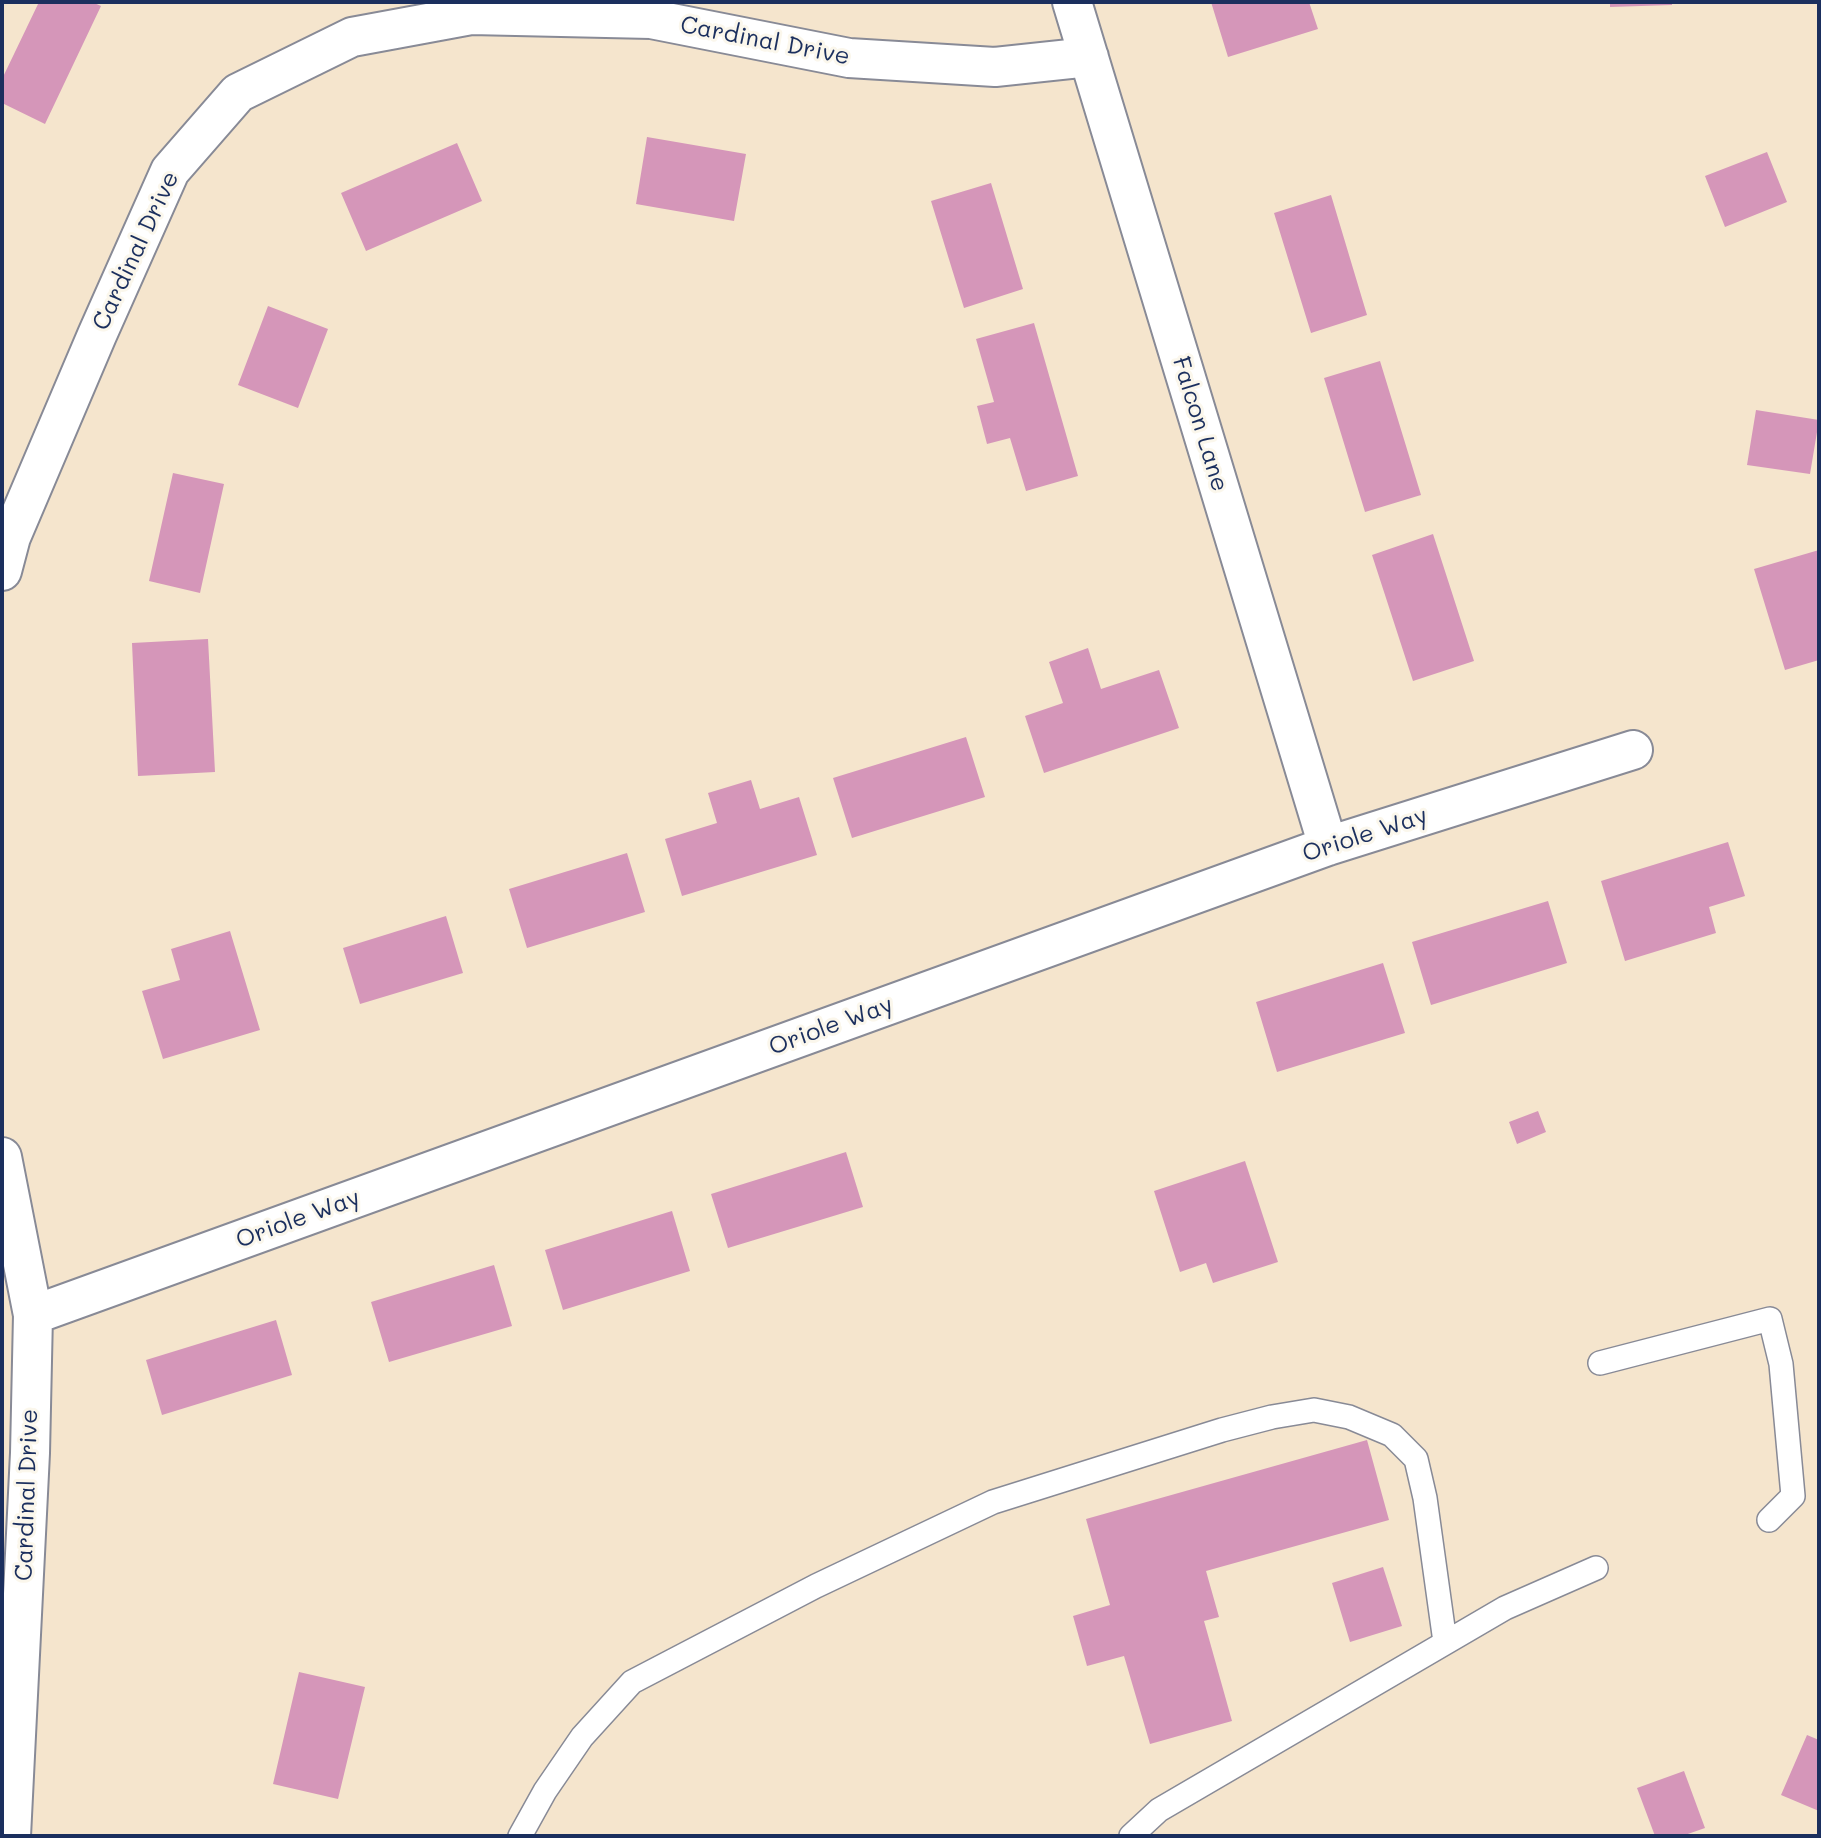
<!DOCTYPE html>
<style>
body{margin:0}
#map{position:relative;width:1821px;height:1838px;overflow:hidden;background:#f5e5cd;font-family:Mali,sans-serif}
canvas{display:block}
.frame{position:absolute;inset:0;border:4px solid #1b2f5e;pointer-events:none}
</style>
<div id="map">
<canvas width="1821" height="1838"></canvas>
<div class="frame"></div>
</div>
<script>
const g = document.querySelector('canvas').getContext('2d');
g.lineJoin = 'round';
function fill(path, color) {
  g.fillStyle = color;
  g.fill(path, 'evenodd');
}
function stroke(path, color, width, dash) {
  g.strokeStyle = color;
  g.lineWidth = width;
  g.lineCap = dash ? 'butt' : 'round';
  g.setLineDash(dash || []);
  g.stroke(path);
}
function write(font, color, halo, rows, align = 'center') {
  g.font = font + ' Mali,sans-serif';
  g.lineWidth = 6;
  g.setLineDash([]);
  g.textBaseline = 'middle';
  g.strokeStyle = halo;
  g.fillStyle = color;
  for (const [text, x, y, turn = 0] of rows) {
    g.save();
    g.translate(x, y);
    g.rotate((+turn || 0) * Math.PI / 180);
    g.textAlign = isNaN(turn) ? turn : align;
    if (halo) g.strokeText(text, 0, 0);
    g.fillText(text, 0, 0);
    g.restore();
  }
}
fill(new Path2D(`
 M39 2H92L101 6 45 124 2 103V79Z
 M1211 2H1309L1318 29 1228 57Z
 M1610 2H1672V5L1610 7Z
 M647 137 746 154 734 221 636 204Z
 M457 143 482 201 366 251 341 193Z
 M1767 152 1787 202 1725 227 1705 176Z
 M991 183 1023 289 964 308 931 201Z
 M1331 195 1367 315 1311 333 1274 213Z
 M268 306 328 329 298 408 238 385Z
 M1034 323 1078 476 1026 491 1010 438 987 444 977 406 994 402 976 339Z
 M1380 361 1421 495 1365 512 1324 378Z
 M1756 410 1819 420 1810 474 1747 465Z
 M173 473 224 484 200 593 149 581Z
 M1433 534 1474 661 1413 681 1372 555Z
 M1819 550V660L1785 670 1754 569Z
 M208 639 215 772 138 776 132 643Z
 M1088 648 1101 689 1159 670 1179 728 1044 773 1025 716 1063 703 1049 662Z
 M966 737 985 797 852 838 833 778Z
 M751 780 760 809 799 797 817 855 682 896 665 839 717 823 708 793Z
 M1728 842 1745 896 1709 907 1716 933 1625 961 1601 881Z
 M627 853 645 912 527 948 509 889Z
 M1548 901 1567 963 1431 1005 1412 942Z
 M446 916 463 973 360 1004 343 948Z
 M230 931 260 1030 163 1059 142 991 180 980 171 949Z
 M1383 963 1405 1033 1277 1072 1256 1002Z
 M1538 1111 1546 1132 1517 1144 1509 1122Z
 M846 1152 863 1207 728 1248 711 1194Z
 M1245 1161 1278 1262 1213 1283 1206 1263 1180 1272 1154 1191Z
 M672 1211 690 1271 563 1310 545 1250Z
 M494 1265 512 1326 389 1362 371 1302Z
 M276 1320 292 1375 162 1415 146 1360Z
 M1367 1440 1389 1520 1206 1571 1219 1617 1204 1621 1232 1721 1150 1744 1124 1656 1087 1666 1073 1616 1110 1605 1086 1519Z
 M1383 1567 1402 1626 1350 1642 1332 1583Z
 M299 1672 365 1687 338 1799 273 1784Z
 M1807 1735 1819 1740V1811L1781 1795Z
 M1684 1771 1705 1828 1682 1836H1655L1637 1788Z`), '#d596b9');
const lane = new Path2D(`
 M1600 1363 1770 1319 1781 1364 1793 1496 1769 1520
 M520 1836 545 1791 582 1737 632 1682 816 1586 993 1502 1222 1430 1272 1417 1314 1410 1349 1417 1392 1435 1416 1459 1425 1498 1445 1642
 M1131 1836 1159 1810 1505 1608 1596 1568`);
const street = new Path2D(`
 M1072 2 1328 846
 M2 571 11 537 97 335 170 171 238 93 352 37 471 15 651 19 849 58 995 67 1089 57
 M2 1157 33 1315 30 1453 11 1836
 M33 1315 1328 846 1633 750`);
stroke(lane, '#888a96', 26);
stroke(street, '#888a96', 42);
stroke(lane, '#fff', 23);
stroke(street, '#fff', 38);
write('24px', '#1b2f5e', '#fbf7ec', [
 ["Cardinal Drive",765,41,11],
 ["Cardinal Drive",136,251,-65],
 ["Falcon Lane",1200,424,73],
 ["Oriole Way",1365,835,-18],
 ["Oriole Way",831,1026,-20],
 ["Oriole Way",298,1219,-20],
 ["Cardinal Drive",27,1495,-88]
]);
</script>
